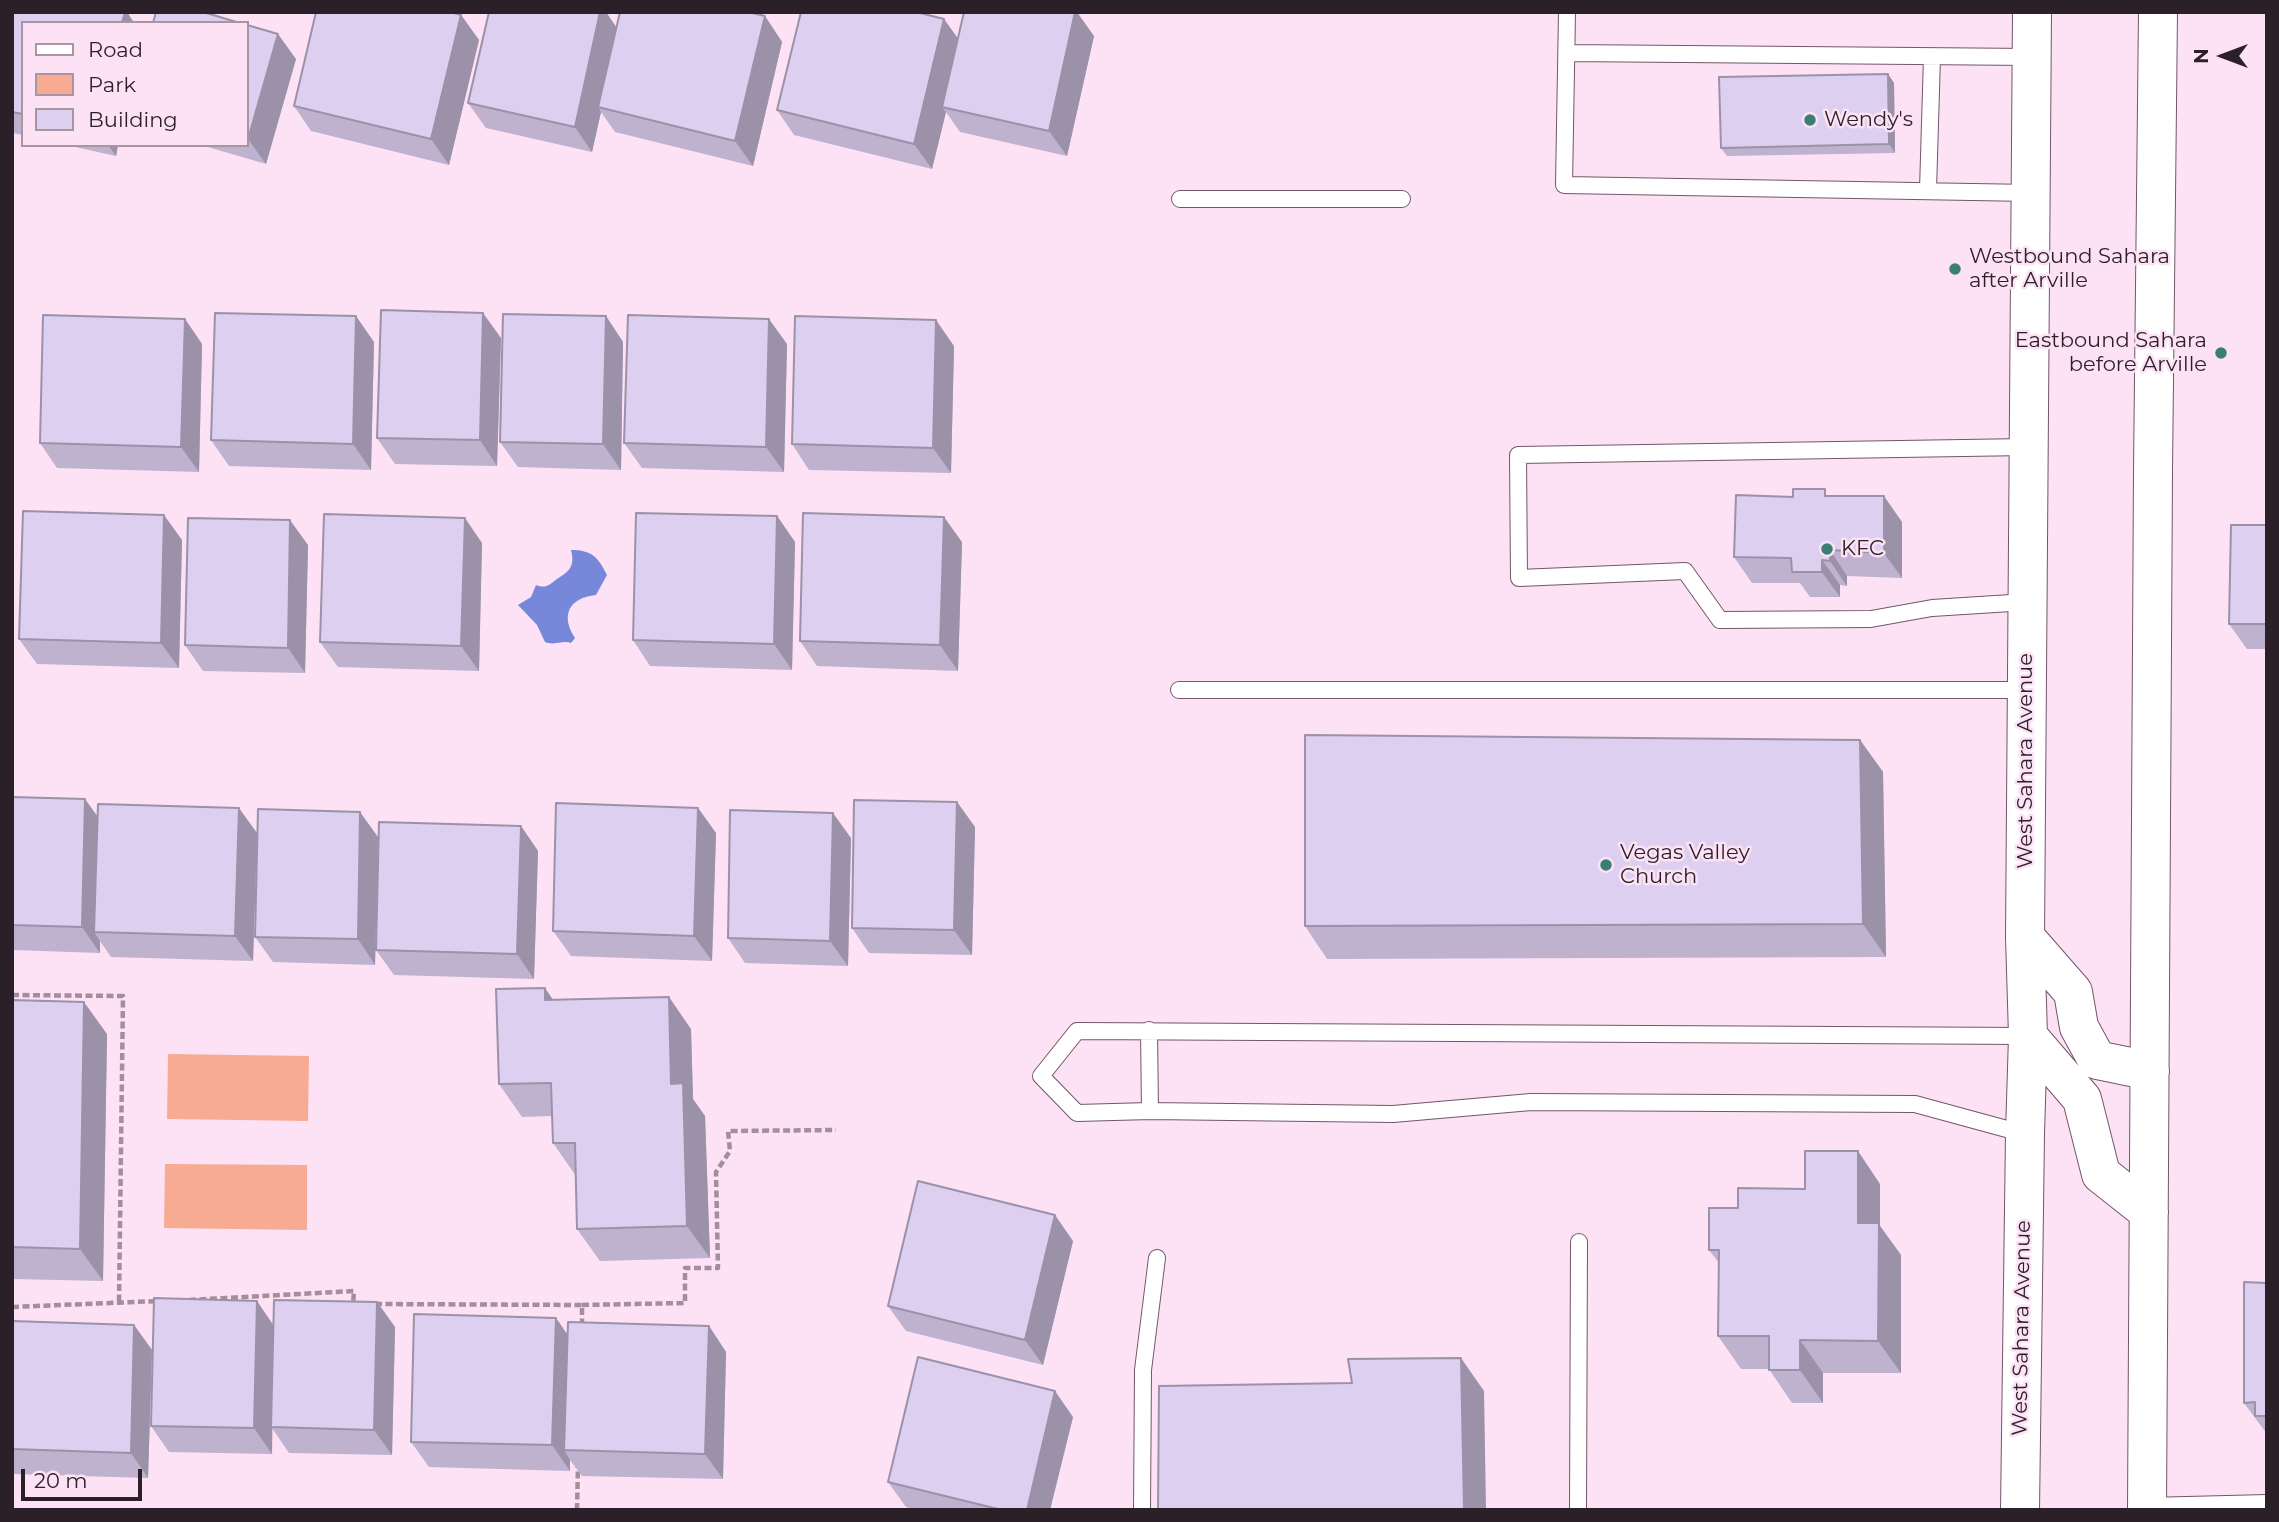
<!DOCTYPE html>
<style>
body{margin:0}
#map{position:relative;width:2279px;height:1522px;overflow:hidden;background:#fce2f4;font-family:Montserrat,sans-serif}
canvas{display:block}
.frame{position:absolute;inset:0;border:14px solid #2b1f28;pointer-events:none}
.legend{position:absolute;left:21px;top:21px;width:228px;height:126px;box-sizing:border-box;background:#fce2f4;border:2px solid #a894a2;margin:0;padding:9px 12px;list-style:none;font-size:21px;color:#2b1f28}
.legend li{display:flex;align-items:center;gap:14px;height:35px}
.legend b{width:35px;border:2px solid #a894a2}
.north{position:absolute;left:2188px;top:21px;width:70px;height:70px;-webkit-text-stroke:5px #fce2f4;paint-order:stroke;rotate:270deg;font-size:19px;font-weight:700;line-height:28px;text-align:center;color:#2b1f28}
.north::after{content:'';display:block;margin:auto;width:24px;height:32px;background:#2b1f28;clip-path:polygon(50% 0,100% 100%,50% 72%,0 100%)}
.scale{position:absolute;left:21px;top:1469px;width:121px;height:32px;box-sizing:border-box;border:4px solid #2b1f28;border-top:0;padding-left:9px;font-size:21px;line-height:24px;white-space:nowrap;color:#2b1f28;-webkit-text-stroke:5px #fce2f4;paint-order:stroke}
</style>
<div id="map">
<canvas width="2279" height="1522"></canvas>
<div class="frame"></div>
<ul class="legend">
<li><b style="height:9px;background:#fff"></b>Road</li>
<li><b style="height:19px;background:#f7ab92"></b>Park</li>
<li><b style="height:19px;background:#ddcff0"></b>Building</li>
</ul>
<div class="north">N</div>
<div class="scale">20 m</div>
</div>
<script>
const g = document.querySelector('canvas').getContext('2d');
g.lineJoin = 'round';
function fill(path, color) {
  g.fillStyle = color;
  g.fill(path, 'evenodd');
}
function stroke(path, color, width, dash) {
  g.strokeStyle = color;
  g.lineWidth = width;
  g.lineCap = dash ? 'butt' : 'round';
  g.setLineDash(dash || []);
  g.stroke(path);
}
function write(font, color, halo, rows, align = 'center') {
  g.font = font + ' Montserrat,sans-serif';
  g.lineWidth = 5;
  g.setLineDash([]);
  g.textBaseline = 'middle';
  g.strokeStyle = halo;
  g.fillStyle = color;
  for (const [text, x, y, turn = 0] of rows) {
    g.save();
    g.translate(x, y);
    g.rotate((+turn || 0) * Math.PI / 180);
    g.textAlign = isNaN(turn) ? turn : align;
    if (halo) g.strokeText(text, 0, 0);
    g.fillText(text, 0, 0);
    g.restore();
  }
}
fill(new Path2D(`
 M168 1054 309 1056 308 1121 167 1119Z
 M165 1164 307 1165V1230L164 1228Z`), '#f7ab92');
fill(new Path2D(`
 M571 550C592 550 598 557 607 575L596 595C569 598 560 615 575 638L571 643C562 640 555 646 545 642L537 625 518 605 531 597 536 585C546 589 549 585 557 579 570 571 575 566 571 550Z`), '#7788da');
const lane = new Path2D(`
 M1567 12 1564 185 2031 193
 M1567 53 2031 57
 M1928 190 1932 57
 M1180 199H1402
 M2027 602 1932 608 1871 619 1720 620 1685 571 1519 578 1518 455 2027 447
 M1179 690H2027
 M1149 1030 1150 1111
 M2025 1134 1915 1104 1531 1102 1393 1114 1150 1111 1077 1113 1041 1076 1077 1031 2028 1036
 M2147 1506 2267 1503
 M1142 1510 1143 1370 1157 1258
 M1578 1510 1579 1242`);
const primary = new Path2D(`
 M2025 937 2073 992 2079 1027 2097 1060 2150 1071
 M2028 1036 2082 1099 2101 1174 2149 1212
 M2020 1510 2025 1134 2028 1036 2025 937 2032 12
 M2147 1510 2153 471 2158 12`);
stroke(lane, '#72566b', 18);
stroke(primary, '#72566b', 40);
stroke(new Path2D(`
 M12 995 123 996 119 1302
 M189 1300 354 1291 353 1304H356
 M375 1304 582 1305V1327
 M582 1305 685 1303V1268H718L716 1172 730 1151 728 1131 836 1130
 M12 1307 159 1301
 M577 1510 578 1465`), '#a28e9c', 4.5, [7, 3.5]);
stroke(lane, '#fff', 16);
stroke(primary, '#fff', 38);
fill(new Path2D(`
 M13 12H127L134 23H23V135L12 133Z
 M461 15 479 40 449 165 311 131 294 106Z
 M765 16 782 42 753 166 615 132 601 112 592 152 486 128 468 103 616 27Z
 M247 25 296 59 266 164 201 145H247Z
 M1094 36 1067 156 960 132 946 112 932 169 794 135 777 110 958 38Z
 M1888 74 1894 83 1895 153 1727 156 1721 148Z
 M66 145H118L116 156Z
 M606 316 623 342 621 470 518 467 500 442Z
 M185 319 202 344 199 472 57 468 40 443Z
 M501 338 497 466 395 464 377 438Z
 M374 342 371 470 229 466 211 440Z
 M787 344 784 472 642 468 624 443Z
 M954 346 951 473 809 470 792 444Z
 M1830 496 1902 522V578L1847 576V586L1840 585V597H1810L1800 583H1752L1734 557 1793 497Z
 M777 516 795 542 792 670 650 666 633 640Z
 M2267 525V649H2247L2229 624Z
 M182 540 179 668 37 664 19 639Z
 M962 542 958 671 817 666 800 641Z
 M482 543 479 671 338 667 320 642Z
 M308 545 305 673 203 671 185 645Z
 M1860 740 1883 772 1886 957 1327 959 1305 926Z
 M12 797 97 816 257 833 253 961 111 957 100 941V953L12 950Z
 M957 802 975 827 972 955 869 953 852 928Z
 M698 808 716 833 712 961 571 956 553 931Z
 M521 826 538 851 534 979 394 975 376 950Z
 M378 837 375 965 273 962 255 937Z
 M851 838 848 966 745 963 728 938Z
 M12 1000 107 1034 103 1281 12 1279Z
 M553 1000 691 1029 693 1099 705 1116 710 1258 600 1261 577 1229 576 1176 553 1143 552 1116 522 1117 499 1084Z
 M1880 1184V1226L1901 1255V1373H1823V1403H1792L1769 1369H1741L1718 1336 1719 1263 1709 1250 1738 1208 1805 1189Z
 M1073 1241 1043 1365 906 1331 888 1306Z
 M2267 1283V1434L2244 1403Z
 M377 1302 395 1327 392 1455 289 1453 272 1428V1454L169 1452 151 1426 274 1325Z
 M556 1318 567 1334 709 1326 726 1352 723 1479 582 1476 570 1460V1471L429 1467 411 1442Z
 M12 1321 134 1325 152 1350 148 1478 12 1474Z
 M1073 1417 1050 1510H916L906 1507 888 1482Z`), '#beb2ce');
fill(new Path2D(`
 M125 12H127L134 23H122Z
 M600 12H606L619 31 598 107 601 112 592 152 575 127Z
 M1075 12H1077L1094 36 1067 156 1049 131Z
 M461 15 479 40 449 165 431 139Z
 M765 16 782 42 753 166 735 141Z
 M944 19 962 44 942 107 946 112 932 169 914 144Z
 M278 34 296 59 266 164 248 139Z
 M1888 74 1894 83 1895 153 1889 144Z
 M108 145H118L116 156Z
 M483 313 501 338 497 466 480 440Z
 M356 316 374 342 371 470 353 444Z
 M606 316 623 342 621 470 603 444Z
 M185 319 202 344 199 472 181 447Z
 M769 319 787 344 784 472 766 447Z
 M936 320 954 346 951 473 933 448Z
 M1884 496 1902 522V578L1884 553Z
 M164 515 182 540 179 668 161 643Z
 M777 516 795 542 792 670 774 644Z
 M944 517 962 542 958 671 940 645Z
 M465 518 482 543 479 671 461 646Z
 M290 520 308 545 305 673 288 648Z
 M1830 550 1847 576V586L1830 561Z
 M1822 560 1840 585V597L1822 572Z
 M1860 740 1883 772 1886 957 1863 924Z
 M85 799 103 824 94 932 100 941V953L82 927Z
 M957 802 975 827 972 955 954 930Z
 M239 808 257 833 253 961 235 936Z
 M698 808 716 833 712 961 694 936Z
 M360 812 378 837 375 965 358 939Z
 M833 813 851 838 848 966 830 941Z
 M521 826 538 851 534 979 517 954Z
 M545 988 567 1020 545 1000Z
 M669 997 691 1029 693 1099 705 1116 710 1258 687 1226 671 1084Z
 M84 1002 107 1034 103 1281 80 1249Z
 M1858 1151 1880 1184V1226L1901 1255V1373L1878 1341 1858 1223Z
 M1055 1215 1073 1241 1043 1365 1025 1340Z
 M257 1301 274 1326 272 1454 254 1428Z
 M377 1302 395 1327 392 1455 374 1430Z
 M556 1318 573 1343 564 1450 570 1460V1471L552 1445Z
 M134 1325 152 1350 148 1478 131 1453Z
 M709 1326 726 1352 723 1479 705 1454Z
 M1800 1340 1823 1373V1403L1800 1370Z
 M1461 1358 1484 1391 1486 1510H1464Z
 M1055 1391 1073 1417 1050 1510H1027Z`), '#9b91a8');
const building = new Path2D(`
 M13 12H125L122 23H23V114L12 112Z
 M156 12H203L240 23H153Z
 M316 12H451L461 15 431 139 294 106Z
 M489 12H600L575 127 468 103Z
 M620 12H748L765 16 735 141 598 107Z
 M801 12H916L944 19 914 144 777 110Z
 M964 12H1075L1049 131 942 107Z
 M247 25 278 34 248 139H247Z
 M1888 74 1889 144 1721 148 1719 77Z
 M381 310 483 313 480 440 377 438Z
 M215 313 356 316 353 444 211 440Z
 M503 314 606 316 603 444 500 442Z
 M43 315 185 319 181 447 40 443Z
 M628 315 769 319 766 447 624 443Z
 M795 316 936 320 933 448 792 444Z
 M1793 489H1825V496H1884V553L1830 550V561L1822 560V572H1792L1791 558 1734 557 1736 495 1793 497Z
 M23 511 164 515 161 643 19 639Z
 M636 513 777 516 774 644 633 640Z
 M803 513 944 517 940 645 800 641Z
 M324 514 465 518 461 646 320 642Z
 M188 518 290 520 288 648 185 645Z
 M2231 525H2267V624H2229Z
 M1305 735 1860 740 1863 924 1305 926Z
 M12 797 85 799 82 927 12 925Z
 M854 800 957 802 954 930 852 928Z
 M556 803 698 808 694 936 553 931Z
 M98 804 239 808 235 936 94 932Z
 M258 809 360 812 358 939 255 937Z
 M730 810 833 813 830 941 728 938Z
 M379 822 521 826 517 954 376 950Z
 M545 988V1000L669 997 671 1084 683 1083 687 1226 577 1229 575 1143H553L551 1083 499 1084 496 989Z
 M12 1000 84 1002 80 1249 12 1247Z
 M1805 1151H1858V1223H1879L1878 1341 1800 1340V1370H1769V1336H1718L1719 1250H1709V1208H1738V1188L1805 1189Z
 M918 1181 1055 1215 1025 1340 888 1306Z
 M2244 1282 2267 1283V1416H2255V1402L2244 1403Z
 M154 1298 257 1301 254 1428 151 1426Z
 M274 1300 377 1302 374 1430 271 1427Z
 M414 1314 556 1318 552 1445 411 1442Z
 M12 1321 134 1325 131 1453 12 1449Z
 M568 1322 709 1326 705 1454 564 1450Z
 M918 1357 1055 1391 1027 1510H1002L888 1482Z
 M1461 1358 1464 1510H1158L1159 1386 1352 1383 1348 1359Z`);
fill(building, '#ddcff0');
stroke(building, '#9b91a8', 2);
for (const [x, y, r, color] of [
 [1810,120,7,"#3b7f72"],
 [1955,269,7,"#3b7f72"],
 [2221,353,7,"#3b7f72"],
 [1827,549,7,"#3b7f72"],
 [1606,865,7,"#3b7f72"]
]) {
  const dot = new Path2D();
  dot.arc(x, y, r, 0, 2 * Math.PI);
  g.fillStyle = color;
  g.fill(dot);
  stroke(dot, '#fce2f4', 2.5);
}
write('21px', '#2b1f28', '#fce2f4', [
 ["Wendy's",1824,120],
 ["Westbound Sahara",1969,257],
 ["after Arville",1969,281],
 ["Eastbound Sahara",2207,341,"right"],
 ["before Arville",2207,365,"right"],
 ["KFC",1841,549],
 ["Vegas Valley",1620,853],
 ["Church",1620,877]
], 'left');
write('21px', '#2b1f28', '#fce2f4', [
 ["West Sahara Avenue",2026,761,-90],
 ["West Sahara Avenue",2022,1328,-89]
]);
</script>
